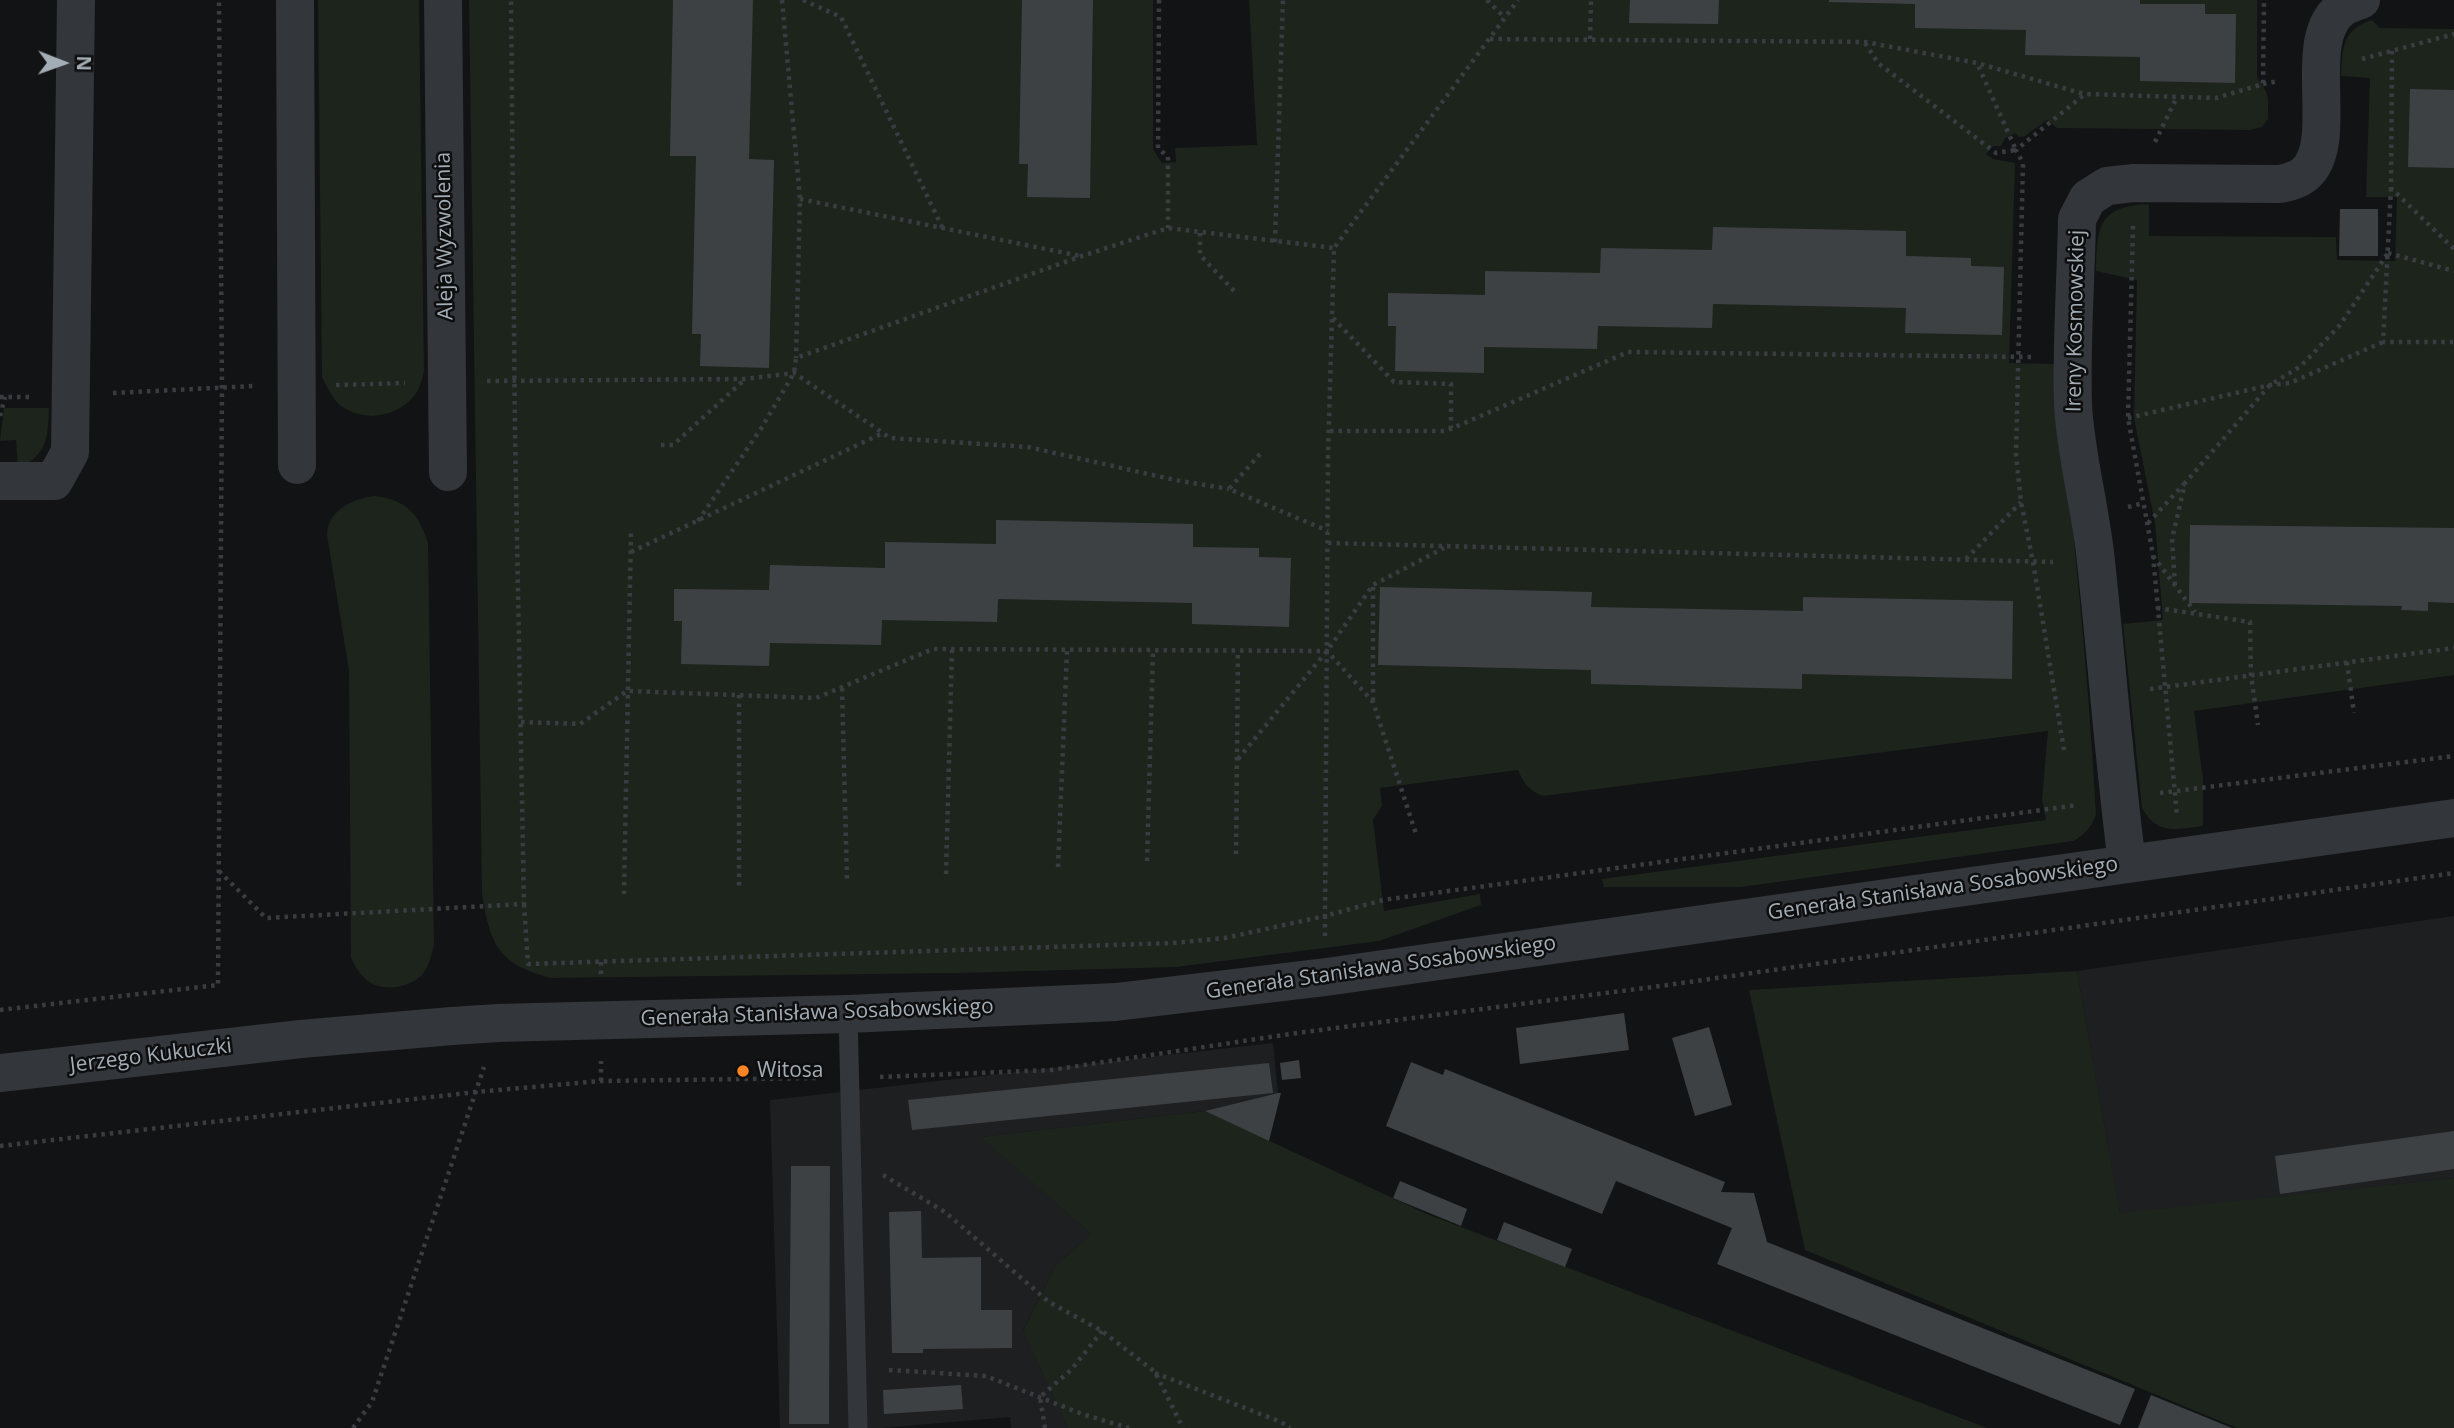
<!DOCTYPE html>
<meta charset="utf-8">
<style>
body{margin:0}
#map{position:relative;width:2454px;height:1428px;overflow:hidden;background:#121314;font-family:"Open Sans",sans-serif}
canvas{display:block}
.north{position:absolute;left:28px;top:28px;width:70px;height:70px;-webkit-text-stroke:5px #0e0e0f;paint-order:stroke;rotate:91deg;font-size:19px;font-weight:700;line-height:28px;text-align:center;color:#a3adb6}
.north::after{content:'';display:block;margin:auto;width:24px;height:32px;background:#a3adb6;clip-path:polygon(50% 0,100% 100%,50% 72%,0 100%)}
</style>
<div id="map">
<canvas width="2454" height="1428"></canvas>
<div class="north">N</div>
</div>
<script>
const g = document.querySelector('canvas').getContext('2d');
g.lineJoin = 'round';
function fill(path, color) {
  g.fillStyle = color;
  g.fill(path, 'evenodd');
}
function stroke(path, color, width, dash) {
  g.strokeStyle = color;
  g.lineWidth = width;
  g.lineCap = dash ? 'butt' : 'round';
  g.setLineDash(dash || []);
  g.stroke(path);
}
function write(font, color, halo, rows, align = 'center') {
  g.font = font + ' "Open Sans",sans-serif';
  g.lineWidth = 5;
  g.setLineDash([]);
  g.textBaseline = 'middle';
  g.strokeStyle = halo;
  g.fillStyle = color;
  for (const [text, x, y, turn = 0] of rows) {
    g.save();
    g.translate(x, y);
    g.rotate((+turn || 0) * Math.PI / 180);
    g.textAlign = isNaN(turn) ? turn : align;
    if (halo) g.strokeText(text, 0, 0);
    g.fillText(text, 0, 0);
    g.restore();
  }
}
fill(new Path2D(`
 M2454 916V1178L2120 1214 2077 971Z
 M1273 1043 1278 1093 1205 1111 982 1137 1091 1234 1056 1265 1023 1330 1068 1428H1011L1010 1417 882 1428H780L770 1100Z`), '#1e1f21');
fill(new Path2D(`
 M318 0H419L424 371C422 379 420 390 414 396 398 416 367 422 344 408 333 401 328 389 322 377Z
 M469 0H1153V149L1162 163 1176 162 1175 148 1257 145 1249 0H2257V77L2267 93 2268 101V119L2262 127 2250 130 2057 128 2047 120 2025 136 2019 137 2015 133 2005 138 2001 146H1993L1986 154 1993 159 2015 163 2009 363 2054 364C2072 514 2088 664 2096 815 2091 827 2085 835 2073 841L1741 887H1604L1602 879 2046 820 2042 799 2048 731 1543 796C1529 791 1523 782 1518 770L1380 788 1382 806 1373 820 1384 911 1480 894 1481 905 1379 941 1176 967 958 973 551 978C498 964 490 945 482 893Z
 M2372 20 2380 28 2454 29V675L2194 711 2203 779V826C2176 829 2158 836 2142 808L2123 624 2163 620 2155 523 2134 418 2137 280 2096 271C2097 227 2098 206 2149 204V236L2336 237 2337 260 2395 261 2397 197H2366L2370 78 2341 76C2342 50 2342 29 2372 20Z
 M4 408H49C48 439 47 454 18 469L16 440 0 441Z
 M374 496C406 499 419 514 428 543L434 945C431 956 429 968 421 976 407 988 383 992 368 981 360 975 355 966 351 958L349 671 327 535C327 510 354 499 374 496Z
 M2077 971 2120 1213 2454 1178V1428H2237L1805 1250 1749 990Z
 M1205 1111 1427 1214 1987 1428H1068L1023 1331 1056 1265 1091 1234 981 1137Z`), '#1d241c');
fill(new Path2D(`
 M673 0H753L749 159 774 160 769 368 700 366 701 334H692L696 156H670Z
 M1022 0H1093L1090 198 1027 197 1028 164H1019Z
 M1630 0H1719L1718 24 1629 23Z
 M1829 0H2140V4H2205V14H2236L2235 83 2140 81V57L2025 55 2026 30 1915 28V4L1829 2Z
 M2410 89 2454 90V168L2408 167Z
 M2340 209H2378V256H2339Z
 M1713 227 1906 231V256L1971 258V266L2004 267 2002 335 1905 333 1906 308 1713 304 1712 328 1598 326 1597 349 1484 347V373L1395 371 1396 326H1388V293L1485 295V271L1600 273 1601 248 1712 250Z
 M996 520 1193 524V547L1259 548V557L1291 558 1289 627 1192 624V603L998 599 997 622 882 620 881 645 770 643 769 666 681 664 682 621H674V589L769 590 770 565 885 568V542L996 544Z
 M2190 525 2454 528V603L2428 602V611L2401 610 2402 606 2189 603Z
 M1380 587 1592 592 1591 607 1803 611V597L2013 601 2012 679 1802 674V689L1591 684V670L1378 665Z
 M1624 1013 1629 1050 1520 1064 1516 1028Z
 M1709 1027 1732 1105 1695 1116 1672 1038Z
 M1299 1060 1301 1078 1282 1080 1280 1063Z
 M1411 1062 1443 1075 1445 1069 1725 1182 1721 1192 1754 1193 1767 1242 2135 1389 2120 1425 1717 1264 1732 1228 1616 1181 1602 1214 1386 1126Z
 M1269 1063 1273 1093 912 1130 908 1100Z
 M1278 1093H1281L1269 1141 1205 1111Z
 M2454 1131V1169L2280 1194 2275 1156Z
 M791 1166H830L829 1424H789Z
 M1400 1181 1467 1209 1461 1226 1393 1198Z
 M921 1211 922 1258 981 1257V1310H1012V1348L923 1349V1353H892L889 1212Z
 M1504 1222 1572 1249 1565 1267 1497 1240Z
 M961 1385 963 1409 884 1414 883 1390Z
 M2151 1395 2232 1428H2138Z`), '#3e4144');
stroke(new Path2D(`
 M782 0 800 199 796 358
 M803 0 841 17 943 229
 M1159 0 1158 148 1168 157V228
 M1487 0 1505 18
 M1490 39 1865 42 1977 63 2084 94
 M1590 39 1591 0
 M1865 43 1878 63 1996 153 2016 150 1977 63
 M2392 51 2391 188 2454 249
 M2362 59 2454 34
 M2263 84 2279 81
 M2155 142 2176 99
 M2391 188 2383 342H2454
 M800 199 1080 256
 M2133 226 2128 418 2153 555 2177 816
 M1200 233V255L1235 292
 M1275 242 1283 0
 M2388 253 2454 271
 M1333 318 1394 382 1451 384V428
 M487 381 744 379 794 373 883 433
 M336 385 405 383
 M113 393 254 386
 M0 397H31
 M0 416 5 397
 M2128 418 2270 385 2290 383 2383 342
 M1330 431H1446L1628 352 2031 357
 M661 445H673L744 380
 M1260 454 1229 489 1328 531
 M2128 507 2144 503
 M698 521 762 427 794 373 796 358 1082 256 1168 228 1334 248
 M2148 523 2184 484
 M1328 543 2053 562
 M631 552 883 433 890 438 1028 447 1175 480 1229 489
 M2153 556 2195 612
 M1966 559 2021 502
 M2175 585 2172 539 2185 483 2270 385 2301 366 2340 325 2388 253
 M2157 608 2250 622 2251 675 2258 725
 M2347 662 2354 713
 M842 688 847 881
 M2150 689 2454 648
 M739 695V887
 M1373 701V587
 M521 722 580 724 627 691 816 698 933 649 1327 651 1373 702 1416 834
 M2064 750 2033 562 2021 502 2016 455 2023 163 2016 150 2085 94 2216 98 2263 84 2264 0
 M1238 759 1327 651 1373 585 1444 548
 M2160 793 2454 756
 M1236 854 1238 651
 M1147 861 1153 650
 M1058 867 1067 651
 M219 871 266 918 524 904 515 434 511 0
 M946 874 952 649
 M624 894 631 532
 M524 904 528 964 1173 943 1225 938 1325 916 1328 457 1334 248 1518 0
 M1325 936V916L1383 900 2078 805
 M601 962V978
 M0 1010 218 985 222 386 219 0
 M880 1077 1051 1070 1297 1033 1668 985 2454 873
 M601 1081V1061
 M0 1146 476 1092 601 1081 819 1078
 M883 1175 945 1212 1049 1302 1102 1331 1155 1372 1183 1428
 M889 1370 986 1376 1082 1414 1129 1428
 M1155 1373 1281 1422 1290 1428
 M353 1428 372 1402 484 1067
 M1045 1428 1040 1397 1071 1370 1102 1331`), '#393d41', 4.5, [3.5, 5]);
stroke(new Path2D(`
 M848 1014 858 1428`), '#33363a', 19);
stroke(new Path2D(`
 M0 481H54L70 452 76 0
 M2127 863C2114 763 2107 663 2096 562 2091 509 2076 458 2073 405 2071 343 2076 281 2077 219L2088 198 2107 186 2134 183 2280 184C2289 182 2298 180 2305 174 2342 142 2299 41 2341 9 2346 5 2355 2 2361 0
 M0 1073 301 1039 452 1026`), '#33363a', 38);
stroke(new Path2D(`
 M295 0 297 465
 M443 0 448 472
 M452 1026 498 1023 848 1014 1116 1002 1326 977 2454 818`), '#33363a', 38);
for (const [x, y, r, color] of [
 [743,1071,7,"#fc8523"]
]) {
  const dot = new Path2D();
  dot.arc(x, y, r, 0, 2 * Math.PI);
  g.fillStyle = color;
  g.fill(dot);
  stroke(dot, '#0e0e0f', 2.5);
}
write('21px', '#a3adb6', '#0e0e0f', [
 ["Aleja Wyzwolenia",445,236,-91],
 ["Ireny Kosmowskiej",2076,321,-89],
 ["Generała Stanisława Sosabowskiego",1943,889,-8],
 ["Generała Stanisława Sosabowskiego",1381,968,-8],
 ["Generała Stanisława Sosabowskiego",817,1013,-2],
 ["Jerzego Kukuczki",151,1056,-7]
]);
write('21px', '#a3adb6', '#0e0e0f', [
 ["Witosa",757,1071]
], 'left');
</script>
